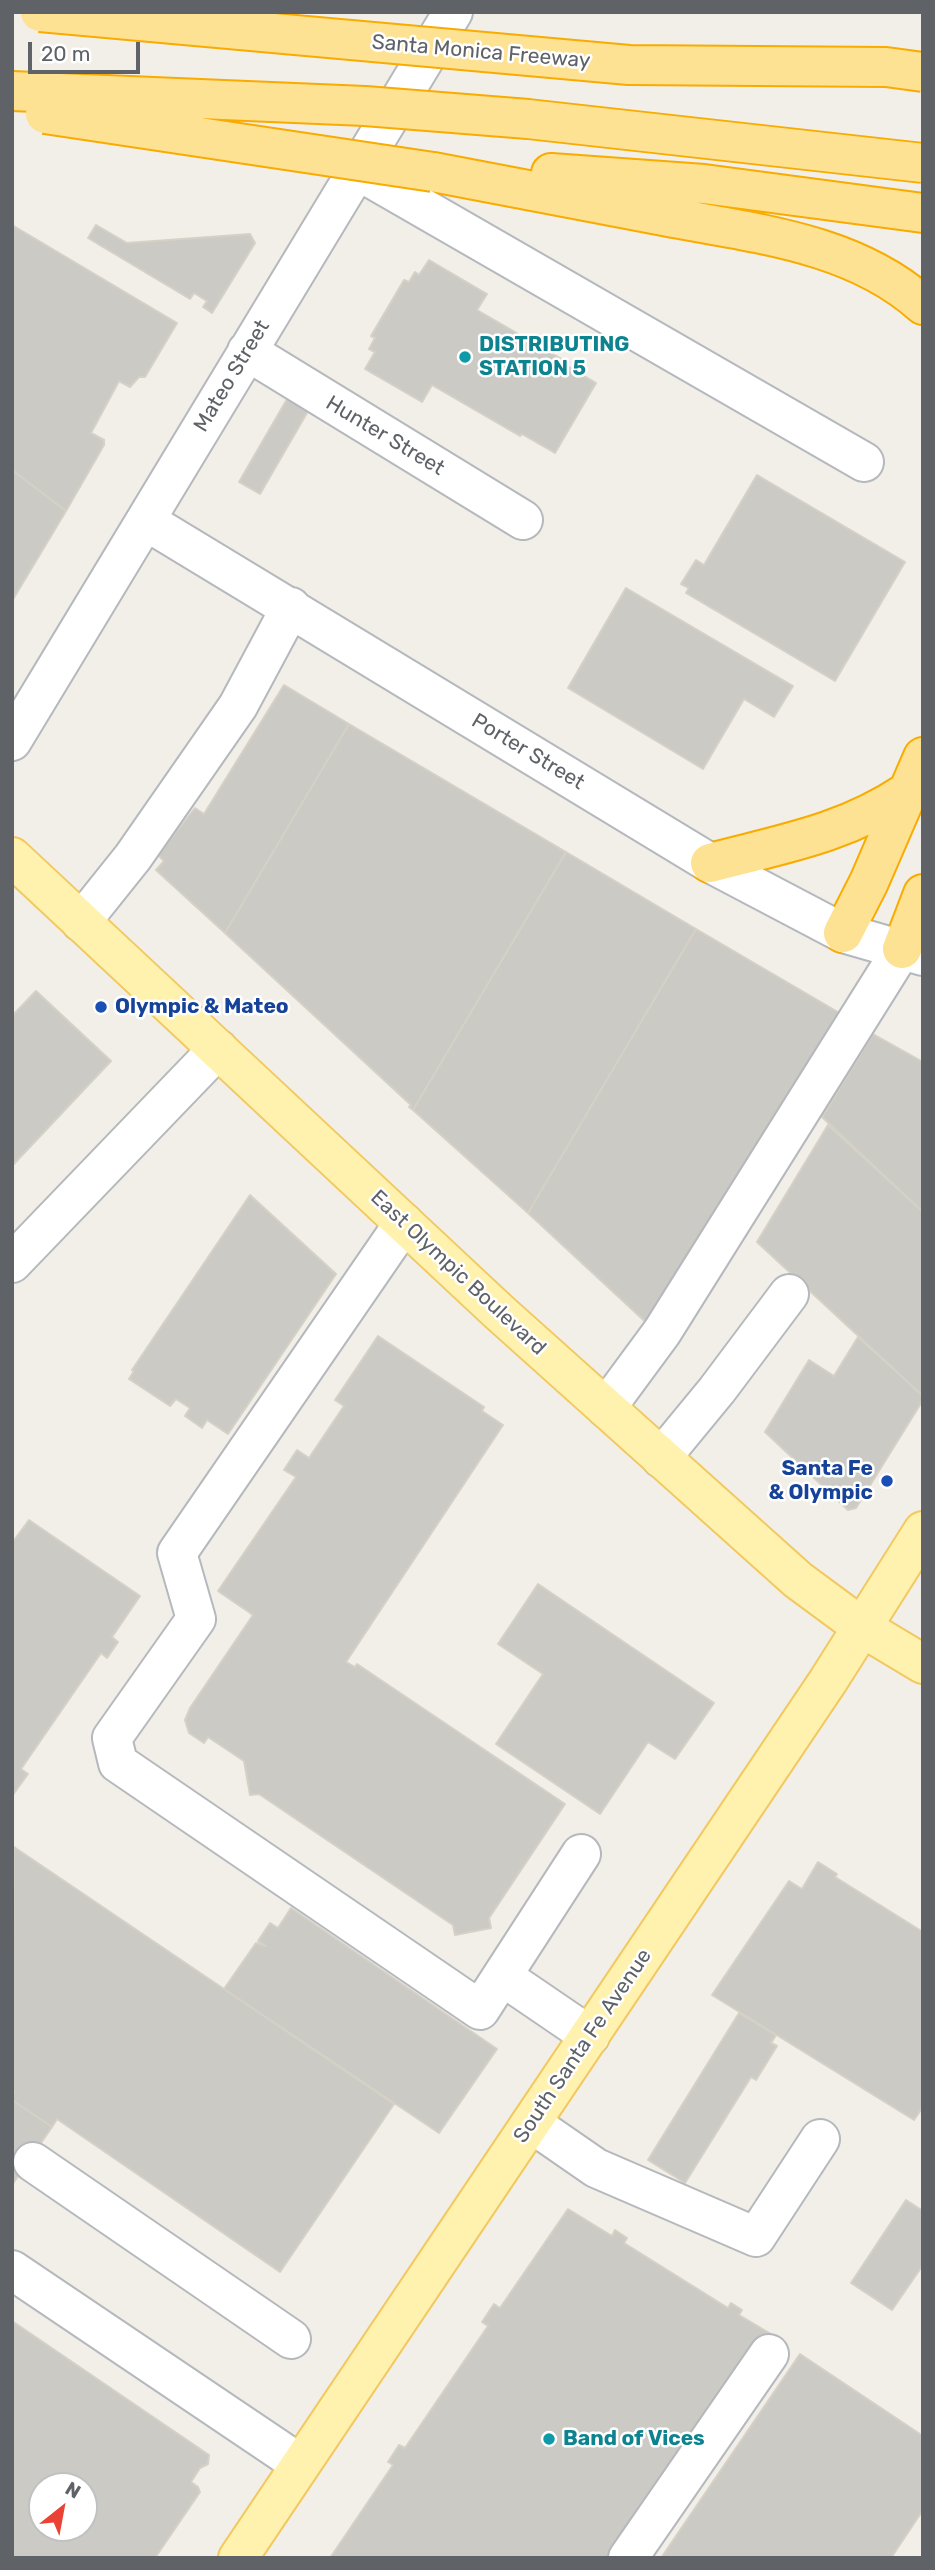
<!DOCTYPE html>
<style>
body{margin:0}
#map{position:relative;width:935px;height:2570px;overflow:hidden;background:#f1efe8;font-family:Rubik,sans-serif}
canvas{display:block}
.frame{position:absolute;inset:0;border:14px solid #5f6368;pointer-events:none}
.north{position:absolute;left:28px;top:2472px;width:70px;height:70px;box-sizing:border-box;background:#fff;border:2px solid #bfc1c3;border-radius:50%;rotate:31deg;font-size:19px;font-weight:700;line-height:28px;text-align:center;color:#5f6368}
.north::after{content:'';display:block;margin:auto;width:24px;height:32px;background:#ea4335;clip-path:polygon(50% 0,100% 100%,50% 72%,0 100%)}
.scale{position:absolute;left:28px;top:42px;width:112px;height:32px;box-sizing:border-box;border:4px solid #5f6368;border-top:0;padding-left:9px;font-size:21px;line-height:24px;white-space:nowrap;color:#5f6368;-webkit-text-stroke:5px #fff;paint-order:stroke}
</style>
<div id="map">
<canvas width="935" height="2570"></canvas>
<div class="frame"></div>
<div class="north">N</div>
<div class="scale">20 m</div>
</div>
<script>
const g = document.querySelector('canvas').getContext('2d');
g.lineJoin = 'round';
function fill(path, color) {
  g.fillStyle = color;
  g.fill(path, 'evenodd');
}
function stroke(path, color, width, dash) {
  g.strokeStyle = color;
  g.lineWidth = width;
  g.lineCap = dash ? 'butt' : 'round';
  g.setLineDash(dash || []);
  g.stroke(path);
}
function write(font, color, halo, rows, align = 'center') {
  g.font = font + ' Rubik,sans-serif';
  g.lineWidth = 5;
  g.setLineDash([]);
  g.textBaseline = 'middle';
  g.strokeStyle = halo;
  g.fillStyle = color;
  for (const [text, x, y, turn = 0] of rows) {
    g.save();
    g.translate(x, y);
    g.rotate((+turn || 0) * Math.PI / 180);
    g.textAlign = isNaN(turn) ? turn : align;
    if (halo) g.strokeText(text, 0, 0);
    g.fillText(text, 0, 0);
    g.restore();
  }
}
const building = new Path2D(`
 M12 225 177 323 145 377H139L130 387 119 381 91 433 104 440V445L66 511 12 470Z
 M96 225 127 243 250 234 255 243 212 313 203 307 207 301 194 293 190 299 88 238Z
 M429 260 487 294 477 310 565 361 564 364 596 383 555 453 522 434 520 436 432 385 422 402 365 369 375 352 369 349 375 338 371 336 404 280 409 282 415 272 419 275Z
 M290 394 311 406 260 494 239 482Z
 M12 470 66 511 12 601Z
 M757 475 905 562 835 681 686 593 689 588 681 584 696 560 704 565Z
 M626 588 793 686 774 717 744 699 703 769 568 688Z
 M284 685 349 724 225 933 156 870 164 861 158 855 195 808 204 814Z
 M349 724 566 852 413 1110 409 1107 411 1105 225 933Z
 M566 852 696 929 528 1213 413 1110Z
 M696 929 843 1015 651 1327 528 1213Z
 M36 991 111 1061 12 1166V1016Z
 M873 1034 923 1062V1212L822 1117Z
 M828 1125 923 1212V1396L757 1242Z
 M250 1195 336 1274 228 1434 207 1420 202 1428 185 1416 190 1408 176 1399 170 1406 129 1379 134 1371 132 1370Z
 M378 1336 484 1407 482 1411 503 1425 346 1662 355 1667 357 1664 565 1804 489 1918 491 1928 455 1935 453 1925 259 1794 250 1795 244 1761 208 1737 204 1743 189 1733 185 1720 190 1708 253 1615 218 1591 296 1477 284 1470 297 1450 309 1458 344 1406 335 1400Z
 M858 1337 923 1396V1400L856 1508 848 1510 765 1432 809 1360 834 1376Z
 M29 1520 140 1596 112 1637 118 1642 107 1658 101 1653 21 1769 28 1774 12 1796V1543Z
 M538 1584 714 1703 675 1759 648 1742 600 1814 496 1744 543 1674 498 1644Z
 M14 1847 394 2104 280 2272 57 2119 52 2127 12 2100 14 2091 12 2089Z
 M818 1862 837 1874 835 1877 923 1932V2107L914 2120 712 1995 789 1881 802 1889Z
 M291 1908 497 2049 439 2133 224 1989 256 1943 266 1946 258 1941 270 1923 278 1928Z
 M739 2013 776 2035 771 2043 777 2046 756 2080 751 2077 685 2183 648 2160Z
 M12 2100 52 2127 12 2185Z
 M906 2200 923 2211V2265L892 2310 851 2283Z
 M568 2209 612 2236 615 2230 627 2238 624 2243 728 2308 731 2303 742 2310 739 2315 771 2334 619 2558H330L393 2465 388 2462 399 2445 405 2448 488 2326 482 2322 494 2304 500 2308Z
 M12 2321 209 2455 208 2464 200 2468 191 2482 198 2487 200 2492 155 2558H12ZM42 2486H84V2528H42Z
 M800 2354 923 2436V2510L891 2558H661Z`);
fill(building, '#cccac5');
stroke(building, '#d6d1c6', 2);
const minor = new Path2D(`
 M357 170 864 462
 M247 351 523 520
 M146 521 710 863 843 933 923 956
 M12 741 453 12
 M81 922 133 857 238 706 291 607
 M404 1223 177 1553 196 1619 112 1738 118 1763 480 2010 581 1854
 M12 1263 218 1049
 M606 1408 662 1332 902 949
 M661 1458 717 1390 789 1294
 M502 1976 590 2036
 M531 2123 596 2168 756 2237 820 2139
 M33 2162 291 2339
 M12 2270 300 2464
 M628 2558 769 2354`);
const major = new Path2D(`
 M12 857 499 1312 798 1580 863 1628 923 1664
 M238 2558 828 1681 923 1531`);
const highway = new Path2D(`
 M433 172C510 187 587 201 664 216 752 233 853 242 923 305
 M551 173 704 184 923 213
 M710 863C782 844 844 834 907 792
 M843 933 869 882 923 757
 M902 949 923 894`);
stroke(minor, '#b5b8bc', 42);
stroke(major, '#f2c960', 42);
stroke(highway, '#f9ab00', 42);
stroke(minor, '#fff', 38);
stroke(major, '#fff2af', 38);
stroke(highway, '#fde293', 38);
const highwayBridge = new Path2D(`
 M40 12 629 65 886 67 923 72
 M12 91 365 106 528 119 923 163
 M45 114 433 172`);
stroke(highwayBridge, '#f9ab00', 42, []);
stroke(highwayBridge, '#fde293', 38);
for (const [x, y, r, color] of [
 [465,357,7,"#0f9aa8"],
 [101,1007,7,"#1a4fb4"],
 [887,1481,7,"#1a4fb4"],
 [549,2439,7,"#0f9aa8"]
]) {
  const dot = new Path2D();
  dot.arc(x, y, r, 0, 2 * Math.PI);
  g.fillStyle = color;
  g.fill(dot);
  stroke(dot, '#fff', 2.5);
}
write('21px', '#5f6368', '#fff', [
 ["Santa Monica Freeway",481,52,5],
 ["Mateo Street",232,376,-59],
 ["Hunter Street",385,436,31],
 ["Porter Street",528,752,31],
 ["East Olympic Boulevard",458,1273,43],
 ["South Santa Fe Avenue",583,2046,-56]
]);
write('bold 21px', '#0d838f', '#fff', [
 ["DISTRIBUTING",479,345],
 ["STATION 5",479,369],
 ["Band of Vices",563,2439]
], 'left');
write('bold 21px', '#164399', '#fff', [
 ["Olympic & Mateo",115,1007],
 ["Santa Fe",873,1469,"right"],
 ["& Olympic",873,1493,"right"]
], 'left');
</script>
